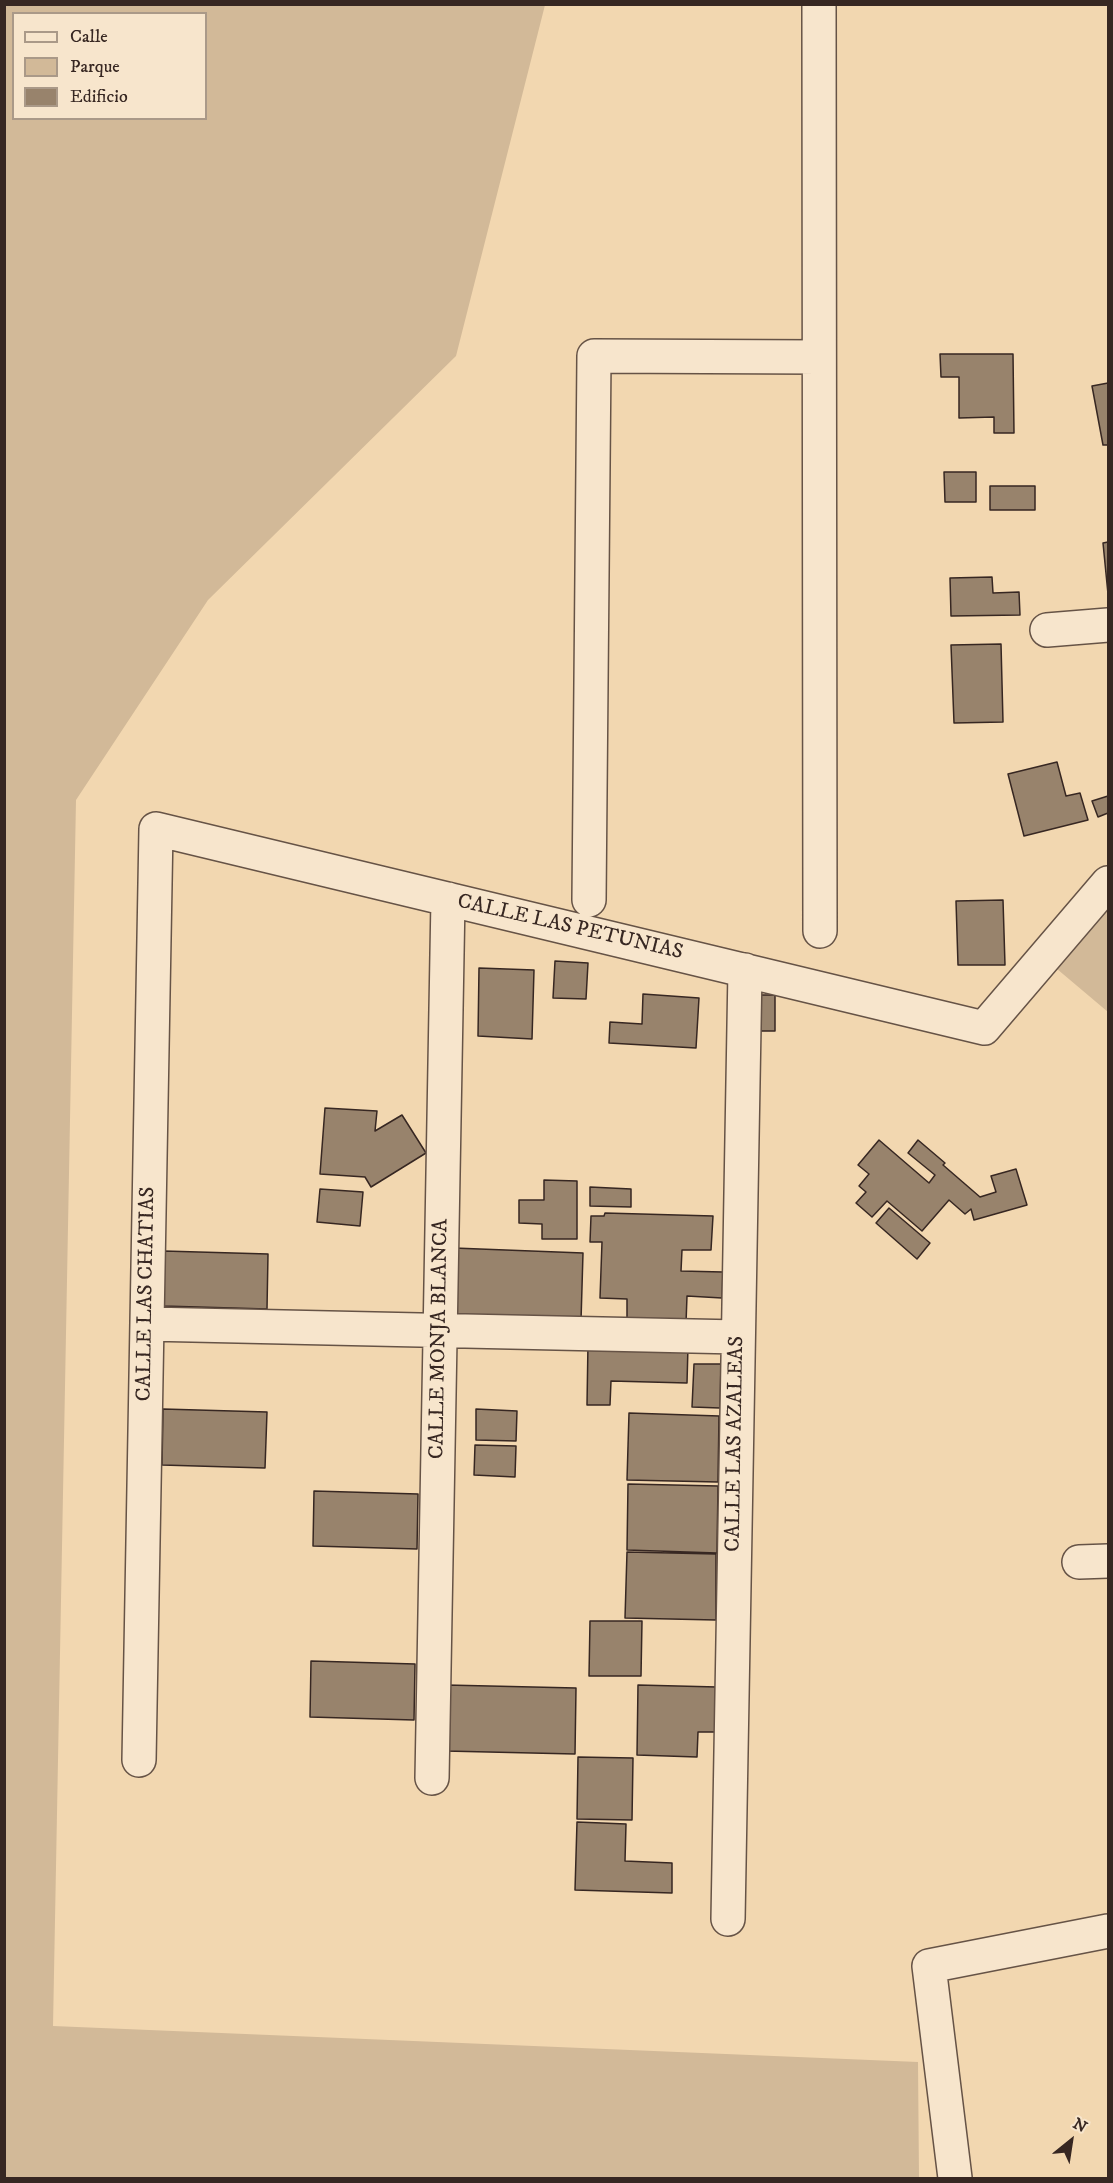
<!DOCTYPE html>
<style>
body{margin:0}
#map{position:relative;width:1113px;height:2183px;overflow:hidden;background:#f2d7b0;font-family:"IM FELL DW Pica",serif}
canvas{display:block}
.frame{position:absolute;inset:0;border:6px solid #372722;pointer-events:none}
.legend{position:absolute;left:12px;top:12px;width:195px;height:108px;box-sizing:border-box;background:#f7e5cc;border:2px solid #a98;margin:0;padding:8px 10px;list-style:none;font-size:18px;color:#372722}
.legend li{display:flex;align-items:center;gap:12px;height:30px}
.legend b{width:30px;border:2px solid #a98}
.north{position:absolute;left:1041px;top:2111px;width:60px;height:60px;-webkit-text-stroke:4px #f7e5cc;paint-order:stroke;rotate:30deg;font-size:16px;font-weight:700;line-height:24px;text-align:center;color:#372722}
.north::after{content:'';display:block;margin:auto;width:21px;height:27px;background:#372722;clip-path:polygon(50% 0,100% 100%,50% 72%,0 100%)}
</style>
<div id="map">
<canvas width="1113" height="2183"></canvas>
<div class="frame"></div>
<ul class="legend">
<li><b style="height:8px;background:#f7e5cc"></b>Calle</li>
<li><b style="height:16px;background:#d2b998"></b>Parque</li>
<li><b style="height:16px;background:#98836c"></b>Edificio</li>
</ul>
<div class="north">N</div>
</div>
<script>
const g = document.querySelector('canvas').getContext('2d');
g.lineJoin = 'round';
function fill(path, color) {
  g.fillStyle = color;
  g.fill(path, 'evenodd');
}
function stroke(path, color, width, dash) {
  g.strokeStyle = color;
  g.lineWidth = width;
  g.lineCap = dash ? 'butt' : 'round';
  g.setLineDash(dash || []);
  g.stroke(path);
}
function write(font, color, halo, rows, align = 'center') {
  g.font = font + ' "IM FELL DW Pica",serif';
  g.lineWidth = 5;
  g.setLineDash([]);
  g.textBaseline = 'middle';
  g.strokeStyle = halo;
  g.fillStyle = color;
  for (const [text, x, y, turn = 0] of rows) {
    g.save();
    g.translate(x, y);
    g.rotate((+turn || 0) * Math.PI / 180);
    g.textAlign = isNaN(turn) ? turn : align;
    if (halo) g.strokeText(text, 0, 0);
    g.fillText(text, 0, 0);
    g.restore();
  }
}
fill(new Path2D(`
 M5 4 545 5 456 356 208 600 76 800 53 2026 918 2062 919 2178H5ZM14 14H206V118H14Z
 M1108 883V1012L1044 958Z`), '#d2b998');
const building = new Path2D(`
 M940 354H1013L1014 433H994V417L959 418V377H941Z
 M1108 383V445H1103L1092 386Z
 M944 472H976V502H945Z
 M990 486H1035V510H990Z
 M1108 542V594L1103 543Z
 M992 577 993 593 1019 592 1020 615 951 616 950 578Z
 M1001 644 1003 722 954 723 951 645Z
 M1057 762 1066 796 1080 793 1088 820 1024 836 1008 774Z
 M1108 796V813L1098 817 1092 801Z
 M1003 900 1005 965H958L956 901Z
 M555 961 588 963 586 999 553 998Z
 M479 968 534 970 532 1039 478 1036Z
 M643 994 699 998 696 1048 609 1043 610 1022 642 1024Z
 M759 995H775V1031H759Z
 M325 1108 377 1111 375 1131 402 1115 426 1153 371 1187 365 1177 320 1174Z
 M879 1140 929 1183 935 1175 908 1153 918 1140 945 1163 943 1165 980 1197 996 1192 991 1176 1016 1169 1027 1205 974 1220 971 1209 965 1214 949 1200 922 1231 887 1201 872 1217 856 1203 866 1192 859 1186 869 1174 858 1165Z
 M544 1180 577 1181V1239H542V1224L519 1223V1200H544Z
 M590 1187 631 1189V1207L590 1206Z
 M320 1189 363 1192 360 1226 317 1222Z
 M889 1208 930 1243 917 1259 876 1223Z
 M605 1213 713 1216 711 1250H682L681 1271 723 1272 722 1298 687 1296 686 1323 627 1321V1299L600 1298 602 1242H590L591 1216H604Z
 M454 1248 583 1253 581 1321 452 1317Z
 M164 1251 268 1254 267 1309 163 1306Z
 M588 1343 688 1346 687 1383 611 1381 610 1405H587Z
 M694 1364H721L720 1408 692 1407Z
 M163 1409 267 1412 265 1468 162 1465Z
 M476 1409 517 1411 516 1441 476 1440Z
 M629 1413 719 1416 718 1482 627 1480Z
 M475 1445 516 1446 515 1477 474 1475Z
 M628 1484 718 1486 717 1553 627 1550Z
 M314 1491 418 1494 417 1549 313 1546Z
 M627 1552 716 1554V1620L625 1618Z
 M590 1621H642L641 1676H589Z
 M311 1661 415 1664 414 1720 310 1717Z
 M446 1685 576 1688 575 1754 445 1751Z
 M638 1685 717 1687 715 1732H698L697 1757 637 1755Z
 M578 1757 633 1758 632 1820 577 1819Z
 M577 1822 626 1824 625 1861 672 1863V1893L575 1890Z`);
fill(building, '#98836c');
stroke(building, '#372722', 1.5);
const minor = new Path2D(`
 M819 4 820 931
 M1047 630 1108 625
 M589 900 594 356 819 357
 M147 1324 738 1337
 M1079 1562 1108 1561
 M139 1760 156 829 984 1028 1108 883
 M432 1778 448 899
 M728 1919 745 970
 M955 2178 929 1966 1108 1931`);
stroke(minor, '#665346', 36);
stroke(minor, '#f7e5cc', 33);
write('21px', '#372722', '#f7e5cc', [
 ["CALLE LAS PETUNIAS",570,928,13],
 ["CALLE LAS CHATIAS",147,1294,-89],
 ["CALLE MONJA BLANCA",440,1339,-89],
 ["CALLE LAS AZALEAS",736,1444,-89]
]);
</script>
